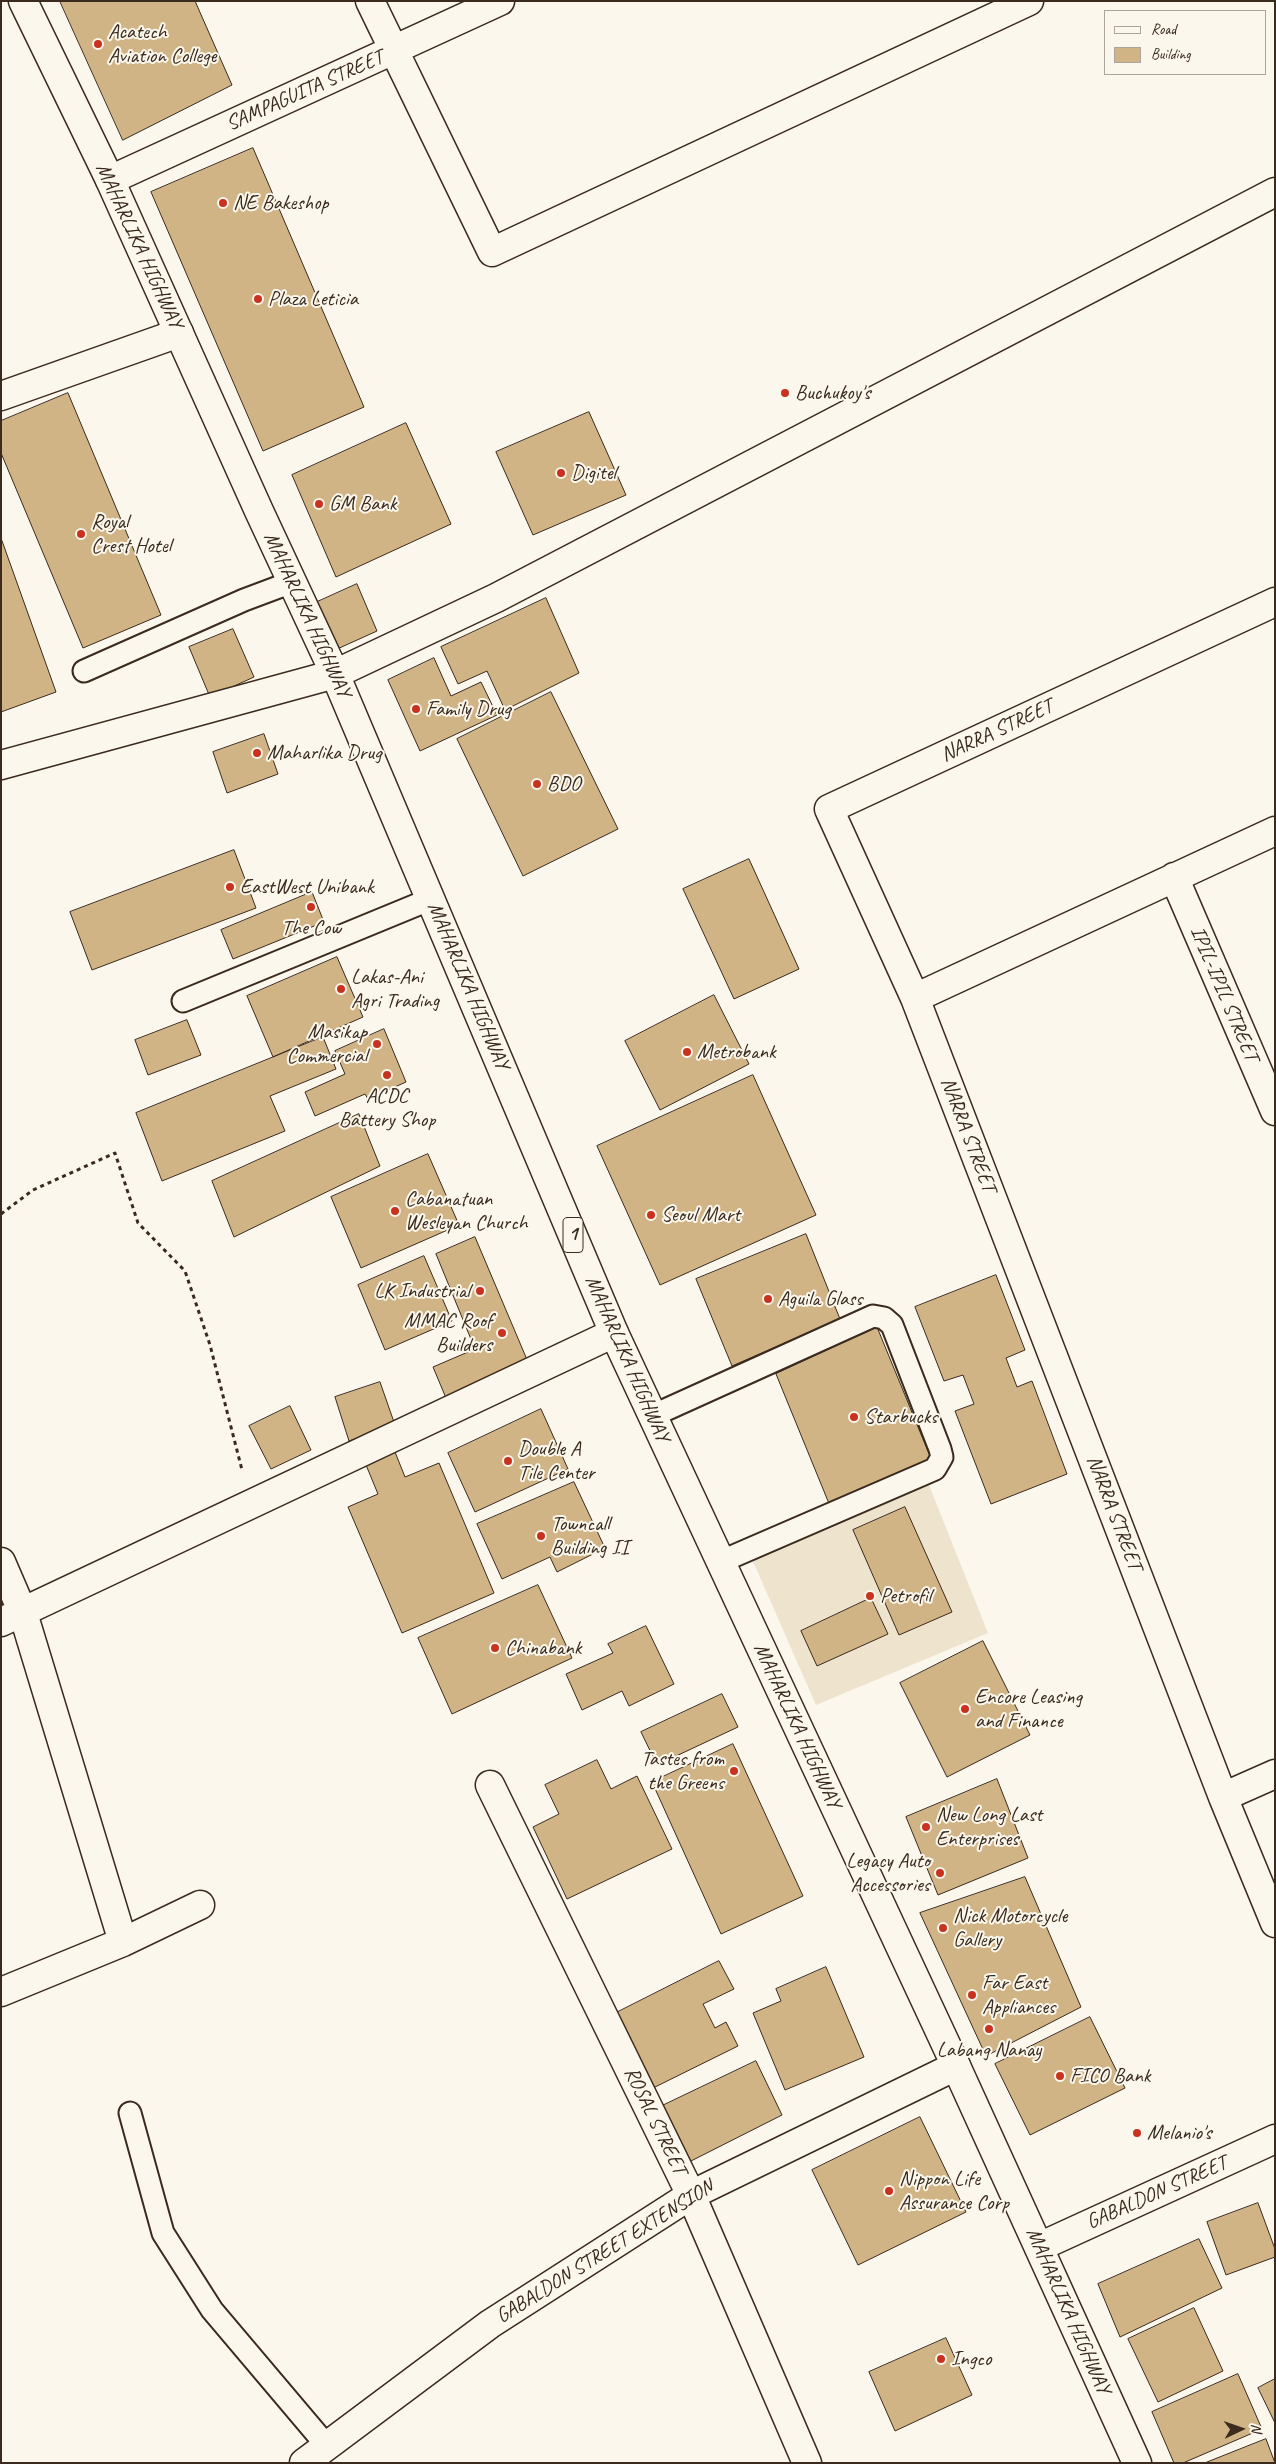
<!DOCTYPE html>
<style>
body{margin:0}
#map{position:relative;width:1276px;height:2464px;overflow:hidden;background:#fbf7ec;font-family:Caveat,sans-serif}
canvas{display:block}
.frame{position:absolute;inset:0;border:2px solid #3b2a1e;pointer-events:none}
.legend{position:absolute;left:1104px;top:10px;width:162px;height:65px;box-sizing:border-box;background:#fbf7ec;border:1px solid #aea59a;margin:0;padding:6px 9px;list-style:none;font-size:15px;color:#3b2a1e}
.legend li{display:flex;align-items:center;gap:10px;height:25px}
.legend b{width:25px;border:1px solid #aea59a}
.north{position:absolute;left:1216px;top:2404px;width:50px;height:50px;-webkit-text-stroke:4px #fbf7ec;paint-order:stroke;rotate:87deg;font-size:14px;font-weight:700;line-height:20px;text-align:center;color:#3b2a1e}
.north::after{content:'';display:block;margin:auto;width:18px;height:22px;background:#3b2a1e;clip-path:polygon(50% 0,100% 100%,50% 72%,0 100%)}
</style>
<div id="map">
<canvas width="1276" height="2464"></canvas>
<div class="frame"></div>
<ul class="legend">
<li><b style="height:6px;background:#fbf7ec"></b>Road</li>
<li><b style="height:14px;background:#d1b485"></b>Building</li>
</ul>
<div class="north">N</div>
</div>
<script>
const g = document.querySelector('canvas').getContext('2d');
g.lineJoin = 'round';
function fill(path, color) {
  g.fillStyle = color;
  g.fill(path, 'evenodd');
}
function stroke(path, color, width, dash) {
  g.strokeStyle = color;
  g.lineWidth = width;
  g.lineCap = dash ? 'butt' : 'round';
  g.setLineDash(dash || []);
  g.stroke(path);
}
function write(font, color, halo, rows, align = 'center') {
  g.font = font + ' Caveat,sans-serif';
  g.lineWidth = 4;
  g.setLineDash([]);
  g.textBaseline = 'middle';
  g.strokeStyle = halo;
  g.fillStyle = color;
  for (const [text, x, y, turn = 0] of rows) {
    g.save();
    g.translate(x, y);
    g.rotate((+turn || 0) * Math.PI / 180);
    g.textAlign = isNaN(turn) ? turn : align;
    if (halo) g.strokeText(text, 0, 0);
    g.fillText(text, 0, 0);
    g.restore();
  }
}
fill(new Path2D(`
 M927 1480 988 1633 816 1705 752 1559Z`), '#eee3cd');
const building = new Path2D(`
 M60 1H195L232 85 123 140Z
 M253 148 364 407 263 451 151 192Z
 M68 393 161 615 83 648 1 453V421Z
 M589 412 626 495 533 535 496 452Z
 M406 423 451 524 336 577 292 475Z
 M1 538 56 692 1 712Z
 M357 584 377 631 335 650 315 603Z
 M546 598 579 673 505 710 487 671 458 684 441 647Z
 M233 629 254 677 210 697 189 647Z
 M434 658 451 696 481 682 497 715 420 751 388 680Z
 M551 692 618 829 523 876 457 739Z
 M264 734 278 774 227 793 213 752Z
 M234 850 256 908 92 970 70 912Z
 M749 859 799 969 734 999 683 889Z
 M312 892 324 922 233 959 221 930Z
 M337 957 363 1017 273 1057 247 996Z
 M714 995 749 1064 660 1110 625 1041Z
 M187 1020 201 1055 148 1075 135 1040Z
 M384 1029 406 1082 368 1099 365 1094 315 1116 305 1092 345 1074 335 1051Z
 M323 1037 336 1069 270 1096 285 1131 162 1181 136 1113Z
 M753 1075 816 1215 660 1285 597 1146Z
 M359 1114 380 1166 234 1237 212 1181Z
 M428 1154 459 1225 361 1268 331 1197Z
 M806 1234 840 1319 732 1366 696 1279Z
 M475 1237 528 1362 446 1398 433 1367 475 1349 436 1254Z
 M424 1256 452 1321 385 1350 358 1285Z
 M996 1275 1025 1350 1006 1358 1017 1387 1032 1381 1067 1474 991 1504 955 1411 974 1404 963 1375 944 1381 915 1307Z
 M877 1327 932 1461 830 1506 776 1374Z
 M380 1382 395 1425 349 1441 335 1397Z
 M290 1406 311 1450 271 1469 249 1426Z
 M541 1409 568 1469 475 1512 448 1453Z
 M395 1452 405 1477 439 1463 494 1593 402 1633 348 1507 378 1494 366 1465Z
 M574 1482 605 1548 557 1572 550 1557 502 1579 477 1524Z
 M905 1507 952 1612 899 1635 853 1530Z
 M538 1585 572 1658 452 1714 418 1638Z
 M871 1598 888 1634 817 1666 801 1631Z
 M646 1626 674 1684 629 1706 622 1691 582 1710 566 1674 613 1653 608 1644Z
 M983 1641 1030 1735 947 1777 900 1683Z
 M722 1694 738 1727 657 1765 641 1732Z
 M733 1744 803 1896 721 1934 652 1782Z
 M597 1760 611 1789 637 1776 672 1849 567 1899 533 1827 559 1814 545 1785Z
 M997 1779 1028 1858 938 1895 906 1817Z
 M1025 1877 1081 2007 986 2056 920 1913Z
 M719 1961 734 1989 703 2004 715 2028 726 2022 738 2046 653 2088 616 2013Z
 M826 1967 864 2057 785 2090 753 2013 781 2001 776 1989Z
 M1090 2017 1125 2088 1030 2135 995 2064Z
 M756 2061 782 2115 689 2162 662 2106Z
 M920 2117 966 2212 858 2265 812 2170Z
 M1258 2203 1275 2249V2257L1226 2275 1207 2222Z
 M1199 2239 1222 2288 1120 2337 1098 2284Z
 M1194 2308 1223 2371 1158 2402 1128 2339Z
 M946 2338 972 2395 895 2431 869 2372Z
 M1238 2374 1262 2429 1183 2463H1174L1152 2412Z
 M1275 2379V2423L1258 2388Z
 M1266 2439 1275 2463H1205Z`);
fill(building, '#d1b485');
stroke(building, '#3b2a1e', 1);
const lane = new Path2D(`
 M84 671 244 600 292 582
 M183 1001 431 899
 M652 1416 873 1316 884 1318 892 1325 940 1449 942 1457 935 1469 720 1562
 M130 2113 163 2233 212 2310 327 2446`);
const street = new Path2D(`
 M370 1 492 252 1029 1
 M110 180 500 1
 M1 396 179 333
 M1275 602 829 809 915 998 1223 1797 1275 1923
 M1174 877 1275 1111
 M915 998 1275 831
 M1 1562 23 1613 123 1942
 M1 1622 614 1333
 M490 1785 691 2195 807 2463
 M1223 1797 1275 1774
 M1 1992 123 1942 200 1905`);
const secondary = new Path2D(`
 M1 765 335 674 496 598 1275 192
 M1039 2247 1275 2139
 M304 2463 490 2324 691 2195 956 2066`);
const primary = new Path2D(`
 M23 1 110 180 259 511 335 674 614 1333 956 2066 1137 2463`);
stroke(lane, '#3b2a1e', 25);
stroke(street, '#3b2a1e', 31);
stroke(secondary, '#3b2a1e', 31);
stroke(primary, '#3b2a1e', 31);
stroke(new Path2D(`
 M1 1214 33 1190 115 1153 138 1223 185 1271 210 1345 242 1470`), '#3b2a1e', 3, [4, 4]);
stroke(lane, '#fbf7ec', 21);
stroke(street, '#fbf7ec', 28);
stroke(secondary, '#fbf7ec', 28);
stroke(primary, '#fbf7ec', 28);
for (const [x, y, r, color] of [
 [98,44,5,"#c8321e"],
 [223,203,5,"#c8321e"],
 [258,299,5,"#c8321e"],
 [785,393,5,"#c8321e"],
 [561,473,5,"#c8321e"],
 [319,504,5,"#c8321e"],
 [81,534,5,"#c8321e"],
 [416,709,5,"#c8321e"],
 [257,753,5,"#c8321e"],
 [537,784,5,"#c8321e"],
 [230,887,5,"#c8321e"],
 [311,907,5,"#c8321e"],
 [341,989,5,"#c8321e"],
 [377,1044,5,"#c8321e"],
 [687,1052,5,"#c8321e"],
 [387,1075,5,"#c8321e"],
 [395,1211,5,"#c8321e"],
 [651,1215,5,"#c8321e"],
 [480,1291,5,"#c8321e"],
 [768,1299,5,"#c8321e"],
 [502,1333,5,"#c8321e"],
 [854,1417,5,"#c8321e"],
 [508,1461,5,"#c8321e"],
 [541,1536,5,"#c8321e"],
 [870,1596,5,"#c8321e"],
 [495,1648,5,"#c8321e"],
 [965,1709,5,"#c8321e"],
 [734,1771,5,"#c8321e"],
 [926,1827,5,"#c8321e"],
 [940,1873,5,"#c8321e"],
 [943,1928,5,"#c8321e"],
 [972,1995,5,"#c8321e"],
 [989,2029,5,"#c8321e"],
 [1060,2076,5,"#c8321e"],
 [1137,2133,5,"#c8321e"],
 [889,2191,5,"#c8321e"],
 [941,2359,5,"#c8321e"]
]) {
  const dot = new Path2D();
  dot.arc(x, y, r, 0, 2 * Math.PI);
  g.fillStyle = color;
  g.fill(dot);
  stroke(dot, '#fbf7ec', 2);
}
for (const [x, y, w] of [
 [573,1235,20]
]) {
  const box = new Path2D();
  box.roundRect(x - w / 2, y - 17.5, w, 35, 4);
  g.fillStyle = '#fbf7ec';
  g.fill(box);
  stroke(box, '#3b2a1e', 1);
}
write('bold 20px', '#3b2a1e', null, [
 ["1",573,1235]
]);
write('21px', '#3b2a1e', '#fbf7ec', [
 ["Acatech",108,32],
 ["Aviation College",108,56],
 ["NE Bakeshop",233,203],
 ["Plaza Leticia",268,299],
 ["Buchukoy's",795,393],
 ["Digitel",571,473],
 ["GM Bank",329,504],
 ["Royal",91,522],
 ["Crest Hotel",91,546],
 ["Family Drug",426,709],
 ["Maharlika Drug",267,753],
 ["BDO",547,784],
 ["EastWest Unibank",240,887],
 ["The Cow",311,928,"center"],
 ["Lakas-Ani",351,977],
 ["Agri Trading",351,1001],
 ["Masikap",367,1032,"right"],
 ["Commercial",367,1056,"right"],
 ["Metrobank",697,1052],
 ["ACDC",387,1096,"center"],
 ["Battery Shop",387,1120,"center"],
 ["Cabanatuan",405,1199],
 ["Wesleyan Church",405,1223],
 ["Seoul Mart",661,1215],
 ["LK Industrial",470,1291,"right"],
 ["Aguila Glass",778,1299],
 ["MMAC Roof",492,1321,"right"],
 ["Builders",492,1345,"right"],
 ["Starbucks",864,1417],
 ["Double A",518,1449],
 ["Tile Center",518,1473],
 ["Towncall",551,1524],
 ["Building II",551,1548],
 ["Petrofil",880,1596],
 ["Chinabank",505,1648],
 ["Encore Leasing",975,1697],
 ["and Finance",975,1721],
 ["Tastes from",724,1759,"right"],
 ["the Greens",724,1783,"right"],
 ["New Long Last",936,1815],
 ["Enterprises",936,1839],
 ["Legacy Auto",930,1861,"right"],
 ["Accessories",930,1885,"right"],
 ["Nick Motorcycle",953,1916],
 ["Gallery",953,1940],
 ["Far East",982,1983],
 ["Appliances",982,2007],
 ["Labang Nanay",989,2050,"center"],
 ["FICO Bank",1070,2076],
 ["Melanio's",1147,2133],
 ["Nippon Life",899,2179],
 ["Assurance Corp",899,2203],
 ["Ingco",951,2359]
], 'left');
write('21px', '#3b2a1e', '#fbf7ec', [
 ["SAMPAGUITA STREET",305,91,-24],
 ["MAHARLIKA HIGHWAY",139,246,65],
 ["MAHARLIKA HIGHWAY",307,615,65],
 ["NARRA STREET",997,731,-25],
 ["MAHARLIKA HIGHWAY",468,986,67],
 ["IPIL-IPIL STREET",1224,994,67],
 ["NARRA STREET",968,1135,69],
 ["MAHARLIKA HIGHWAY",627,1359,66],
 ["NARRA STREET",1114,1513,69],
 ["MAHARLIKA HIGHWAY",797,1726,65],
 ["ROSAL STREET",655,2121,64],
 ["GABALDON STREET",1157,2193,-24],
 ["GABALDON STREET EXTENSION",605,2252,-32],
 ["MAHARLIKA HIGHWAY",1068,2311,66]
]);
</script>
